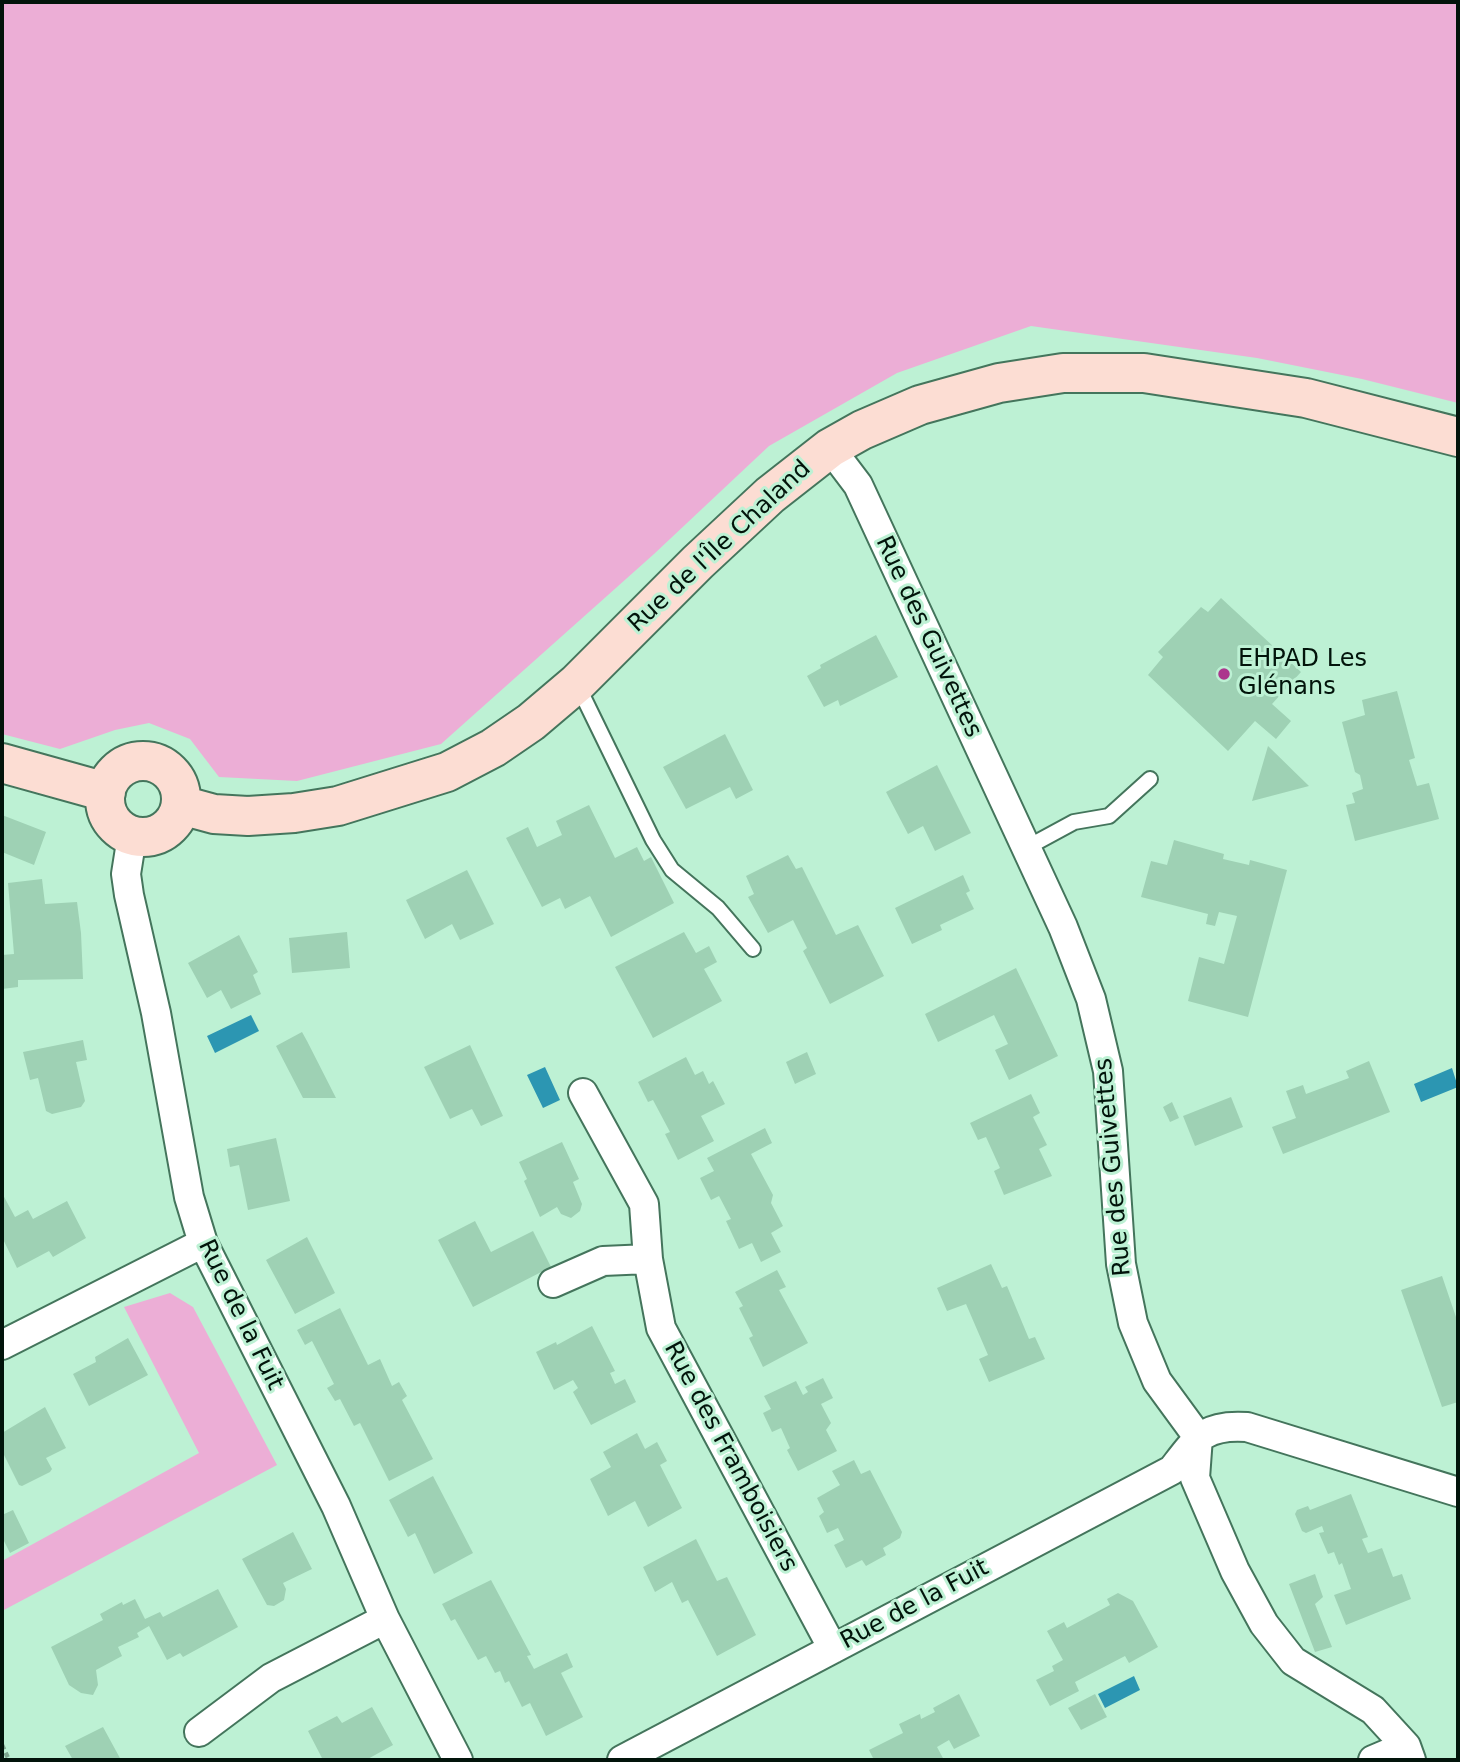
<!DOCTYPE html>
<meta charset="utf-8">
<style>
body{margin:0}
#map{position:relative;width:1460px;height:1762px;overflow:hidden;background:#bdf1d4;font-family:"DejaVu Sans",sans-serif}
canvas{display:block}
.frame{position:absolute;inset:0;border:4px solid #02140b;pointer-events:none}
</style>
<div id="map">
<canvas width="1460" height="1762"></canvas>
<div class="frame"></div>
</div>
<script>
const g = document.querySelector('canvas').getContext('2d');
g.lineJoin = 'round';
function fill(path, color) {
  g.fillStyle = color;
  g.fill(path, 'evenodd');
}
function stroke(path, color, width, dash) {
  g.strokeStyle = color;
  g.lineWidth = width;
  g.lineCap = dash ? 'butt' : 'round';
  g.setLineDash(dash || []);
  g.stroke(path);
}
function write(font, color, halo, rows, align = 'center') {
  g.font = font + ' "DejaVu Sans",sans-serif';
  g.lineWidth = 6;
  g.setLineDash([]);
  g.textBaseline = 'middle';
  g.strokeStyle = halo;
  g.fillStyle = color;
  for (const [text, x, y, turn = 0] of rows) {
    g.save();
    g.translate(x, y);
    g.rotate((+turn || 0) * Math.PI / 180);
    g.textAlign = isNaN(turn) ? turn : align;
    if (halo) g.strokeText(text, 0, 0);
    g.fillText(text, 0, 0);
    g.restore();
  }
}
fill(new Path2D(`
 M2 2H1458V403L1362 379 1257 358 1031 326 897 373 769 446 654 554 441 744 297 781 219 777 190 739 149 723 115 730 60 749 2 734Z
 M170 1293 193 1307 277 1465 2 1611V1561L199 1453 124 1307Z`), '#ecaed6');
fill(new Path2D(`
 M251 1015 259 1031 215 1053 207 1036Z
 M545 1067 560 1100 543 1108 527 1075Z
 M1452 1068 1458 1087 1421 1102 1414 1084Z
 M1134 1676 1140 1690 1105 1708 1098 1694Z`), '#2c96b2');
fill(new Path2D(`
 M1221 598 1301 672 1272 704 1291 721 1276 739 1255 721 1228 751 1148 675 1163 657 1158 652 1201 607 1208 612Z
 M876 635 898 677 840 706 838 700 824 707 807 676 821 668 820 665Z
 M1397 691 1415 758 1409 760 1417 786 1429 783 1439 819 1355 841 1346 805 1355 803 1352 793 1363 789 1360 775 1355 772 1342 722 1365 715 1362 700Z
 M725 734 753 790 736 799 730 787 686 809 663 767Z
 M1268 746 1309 786 1252 801Z
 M937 765 971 833 935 851 923 826 908 834 886 792Z
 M589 805 615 858 637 847 644 861 651 857 674 903 611 937 590 896 565 909 560 898 542 907 506 838 528 827 537 847 562 835 556 821Z
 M2 815 46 832 34 865 2 852Z
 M1174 840 1224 854 1223 859 1249 865 1250 860 1287 870 1248 1017 1188 1001 1199 957 1224 964 1237 916 1219 912 1215 926 1206 924 1208 914 1141 897 1151 861 1167 865Z
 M788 855 796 869 802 867 836 935 858 925 884 976 830 1004 803 951 807 948 793 920 768 933 748 897 754 894 746 876Z
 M467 870 494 924 460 940 452 924 425 939 406 900Z
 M963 875 970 891 966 893 974 909 940 925 942 930 912 944 895 908Z
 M42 879 45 904 77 902 81 933 83 979 18 980V987L2 989V955L14 954 8 883Z
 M347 932 350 968 292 973 289 938Z
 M684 932 696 953 709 946 717 962 704 969 722 1001 653 1038 615 967Z
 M239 935 258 972 253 975 261 994 231 1009 221 990 207 998 188 963Z
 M1016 968 1058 1056 1009 1080 995 1050 1008 1044 994 1015 938 1042 925 1014Z
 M302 1032 307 1041 336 1098H303L276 1046Z
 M83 1040 87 1060 76 1062 85 1101 81 1107 52 1114 46 1111 38 1078 30 1080 23 1052Z
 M470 1045 503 1116 481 1126 472 1109 450 1119 424 1067Z
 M807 1052 816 1074 795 1084 786 1062Z
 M686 1057 695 1075 703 1071 709 1084 713 1081 725 1104 701 1116 714 1141 678 1160 665 1134 670 1132 653 1100 648 1102 638 1082Z
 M1369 1061 1390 1112 1283 1154 1272 1127 1296 1118 1286 1091 1303 1085 1306 1094 1349 1078 1346 1071Z
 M1031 1094 1040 1113 1033 1117 1047 1145 1039 1149 1052 1176 1004 1195 994 1171 1000 1168 986 1137 978 1140 970 1123Z
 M1231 1097 1243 1127 1195 1146 1183 1116Z
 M1172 1102 1179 1118 1170 1122 1163 1107Z
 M765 1128 772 1143 751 1154 773 1195 771 1203 783 1226 771 1233 781 1252 761 1262 752 1243 739 1249 726 1221 731 1219 719 1196 711 1200 700 1178 714 1171 707 1158Z
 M276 1138 290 1201 248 1210 239 1165 230 1167 227 1149Z
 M562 1142 579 1179 573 1182 582 1204 580 1211 571 1218 561 1214 557 1207 540 1217 524 1181 527 1179 519 1162Z
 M2 1193 15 1217 28 1210 33 1219 67 1201 86 1238 53 1257 49 1251 17 1268 2 1237Z
 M475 1221 491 1252 533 1231 551 1267 473 1307 438 1240Z
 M307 1237 335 1293 295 1314 266 1260Z
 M991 1264 1002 1288 1007 1286 1029 1339 1035 1337 1045 1359 989 1382 979 1359 988 1355 966 1304 947 1311 937 1288Z
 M777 1270 786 1287 779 1290 808 1343 763 1367 749 1338 753 1336 739 1308 743 1306 735 1292Z
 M1442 1276 1458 1323V1402L1442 1407 1401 1290Z
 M340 1308 368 1365 380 1359 392 1386 399 1382 407 1396 402 1400 433 1459 389 1481 360 1423 354 1426 340 1399 335 1401 327 1388 334 1384 312 1341 305 1345 297 1330Z
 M592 1326 615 1371 610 1373 615 1384 625 1379 636 1402 591 1425 573 1392 578 1388 573 1380 554 1390 536 1352 556 1342 557 1345Z
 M128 1338 148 1375 89 1406 73 1374 96 1362 95 1357Z
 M823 1378 833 1398 821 1404 831 1423 826 1430 837 1451 798 1471 787 1450 790 1448 781 1428 772 1432 763 1413 771 1409 764 1396 796 1381 803 1395 808 1392 805 1387Z
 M45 1407 66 1448 46 1458 52 1469 50 1472 22 1486 19 1485 2 1451V1433Z
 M637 1433 645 1449 657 1442 667 1461 660 1465 682 1508 648 1527 635 1501 608 1516 590 1479 611 1467 603 1452Z
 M854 1460 861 1474 870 1470 902 1532 900 1538 883 1548 886 1555 866 1566 862 1560 846 1568 834 1545 844 1540 838 1528 827 1533 819 1516 824 1512 817 1498 840 1485 832 1471Z
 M433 1476 473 1553 434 1574 415 1533 408 1537 389 1500Z
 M1351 1494 1368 1537 1362 1539 1368 1553 1382 1548 1393 1577 1402 1574 1411 1599 1346 1625 1334 1595 1351 1589 1342 1563 1339 1565 1334 1552 1328 1554 1319 1533 1324 1532 1322 1526 1306 1533 1302 1531 1295 1514 1297 1510 1308 1506 1310 1510Z
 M13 1510 29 1543 10 1553 2 1537V1515Z
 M293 1532 312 1569 283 1583 286 1589 284 1600 274 1606 267 1605 242 1559Z
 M696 1539 717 1581 727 1577 756 1635 717 1656 688 1600 682 1603 672 1582 655 1592 643 1567Z
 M1315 1574 1323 1597 1315 1604 1332 1647 1315 1652 1289 1584Z
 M491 1580 531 1655 527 1656 534 1669 567 1653 573 1667 561 1673 583 1717 546 1736 530 1703 522 1707 509 1681 505 1683 500 1671 495 1673 486 1656 478 1660 455 1619 451 1621 442 1604Z
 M218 1589 238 1627 183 1657 180 1653 167 1660 149 1626 137 1633 139 1637 118 1647 122 1656 96 1670 98 1685 93 1695 81 1693 69 1685 51 1647 103 1620 100 1614 122 1602 123 1605 135 1599 145 1619 160 1612 163 1617Z
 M1118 1593 1133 1601 1158 1647 1129 1663 1125 1656 1075 1682 1079 1691 1050 1706 1036 1680 1054 1671 1052 1666 1063 1660 1047 1631 1064 1622 1067 1628 1110 1605 1107 1599Z
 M959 1694 980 1736 954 1749 949 1740 937 1747 944 1760H874L869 1750 903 1733 899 1724 920 1714 921 1719 935 1712 933 1708Z
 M1095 1694 1107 1717 1081 1730 1068 1708Z
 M372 1707 393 1745 366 1760H323L308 1731 337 1716 342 1723Z
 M103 1727 121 1760H73L65 1746Z`), '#9ed1b4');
const lane = new Path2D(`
 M577 684 653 840 672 870 718 908 753 949
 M1026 848 1074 822 1109 816 1150 779`);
const street = new Path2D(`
 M830 448 858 485 1063 927 1091 999 1108 1071 1121 1264 1133 1323 1157 1381 1198 1437 1195 1478 1235 1571 1264 1624 1293 1661 1373 1710 1406 1746 1411 1760
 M132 836 126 874 129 895 156 1013 189 1197 203 1243 336 1506 385 1619 458 1760
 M583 1093 644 1204 648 1259 661 1328 833 1649
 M553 1283 603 1261 648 1259
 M2 1345 203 1243
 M199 1732 271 1678 385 1619
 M622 1760 1172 1470C1196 1439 1204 1424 1247 1427L1458 1492
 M1373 1760 1406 1746`);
const secondary = new Path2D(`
 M105 799a38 38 0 1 1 76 0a38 38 0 1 1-76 0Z
 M2 763 106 792
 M181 805 214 814 248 816 294 813 338 806 447 772 493 748 531 722 577 683 698 562 770 495 830 448 862 430 920 405 999 383 1063 373H1144L1306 398 1458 437`);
stroke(lane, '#44755c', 18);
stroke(street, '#44755c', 32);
stroke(secondary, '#44755c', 42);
stroke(new Path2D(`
 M2 1745 9 1760`), '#7ea790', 4.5, [5, 3.5]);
stroke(lane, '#fff', 14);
stroke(street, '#fff', 28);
stroke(secondary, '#fcddd3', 38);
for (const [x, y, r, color] of [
 [1224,674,7,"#ac368d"]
]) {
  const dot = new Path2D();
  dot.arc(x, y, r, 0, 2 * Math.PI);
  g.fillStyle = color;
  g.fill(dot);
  stroke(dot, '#bdf1d4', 2.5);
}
write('24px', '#02140b', '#bdf1d4', [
 ["Rue de l'Île Chaland",720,547,-43],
 ["Rue des Guivettes",928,637,65],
 ["Rue des Guivettes",1114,1167,-95],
 ["Rue de la Fuit",240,1315,64],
 ["Rue des Framboisiers",730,1457,62],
 ["Rue de la Fuit",915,1605,-28]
]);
write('24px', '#02140b', '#bdf1d4', [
 ["EHPAD Les",1238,660],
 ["Glénans",1238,688]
], 'left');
</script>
